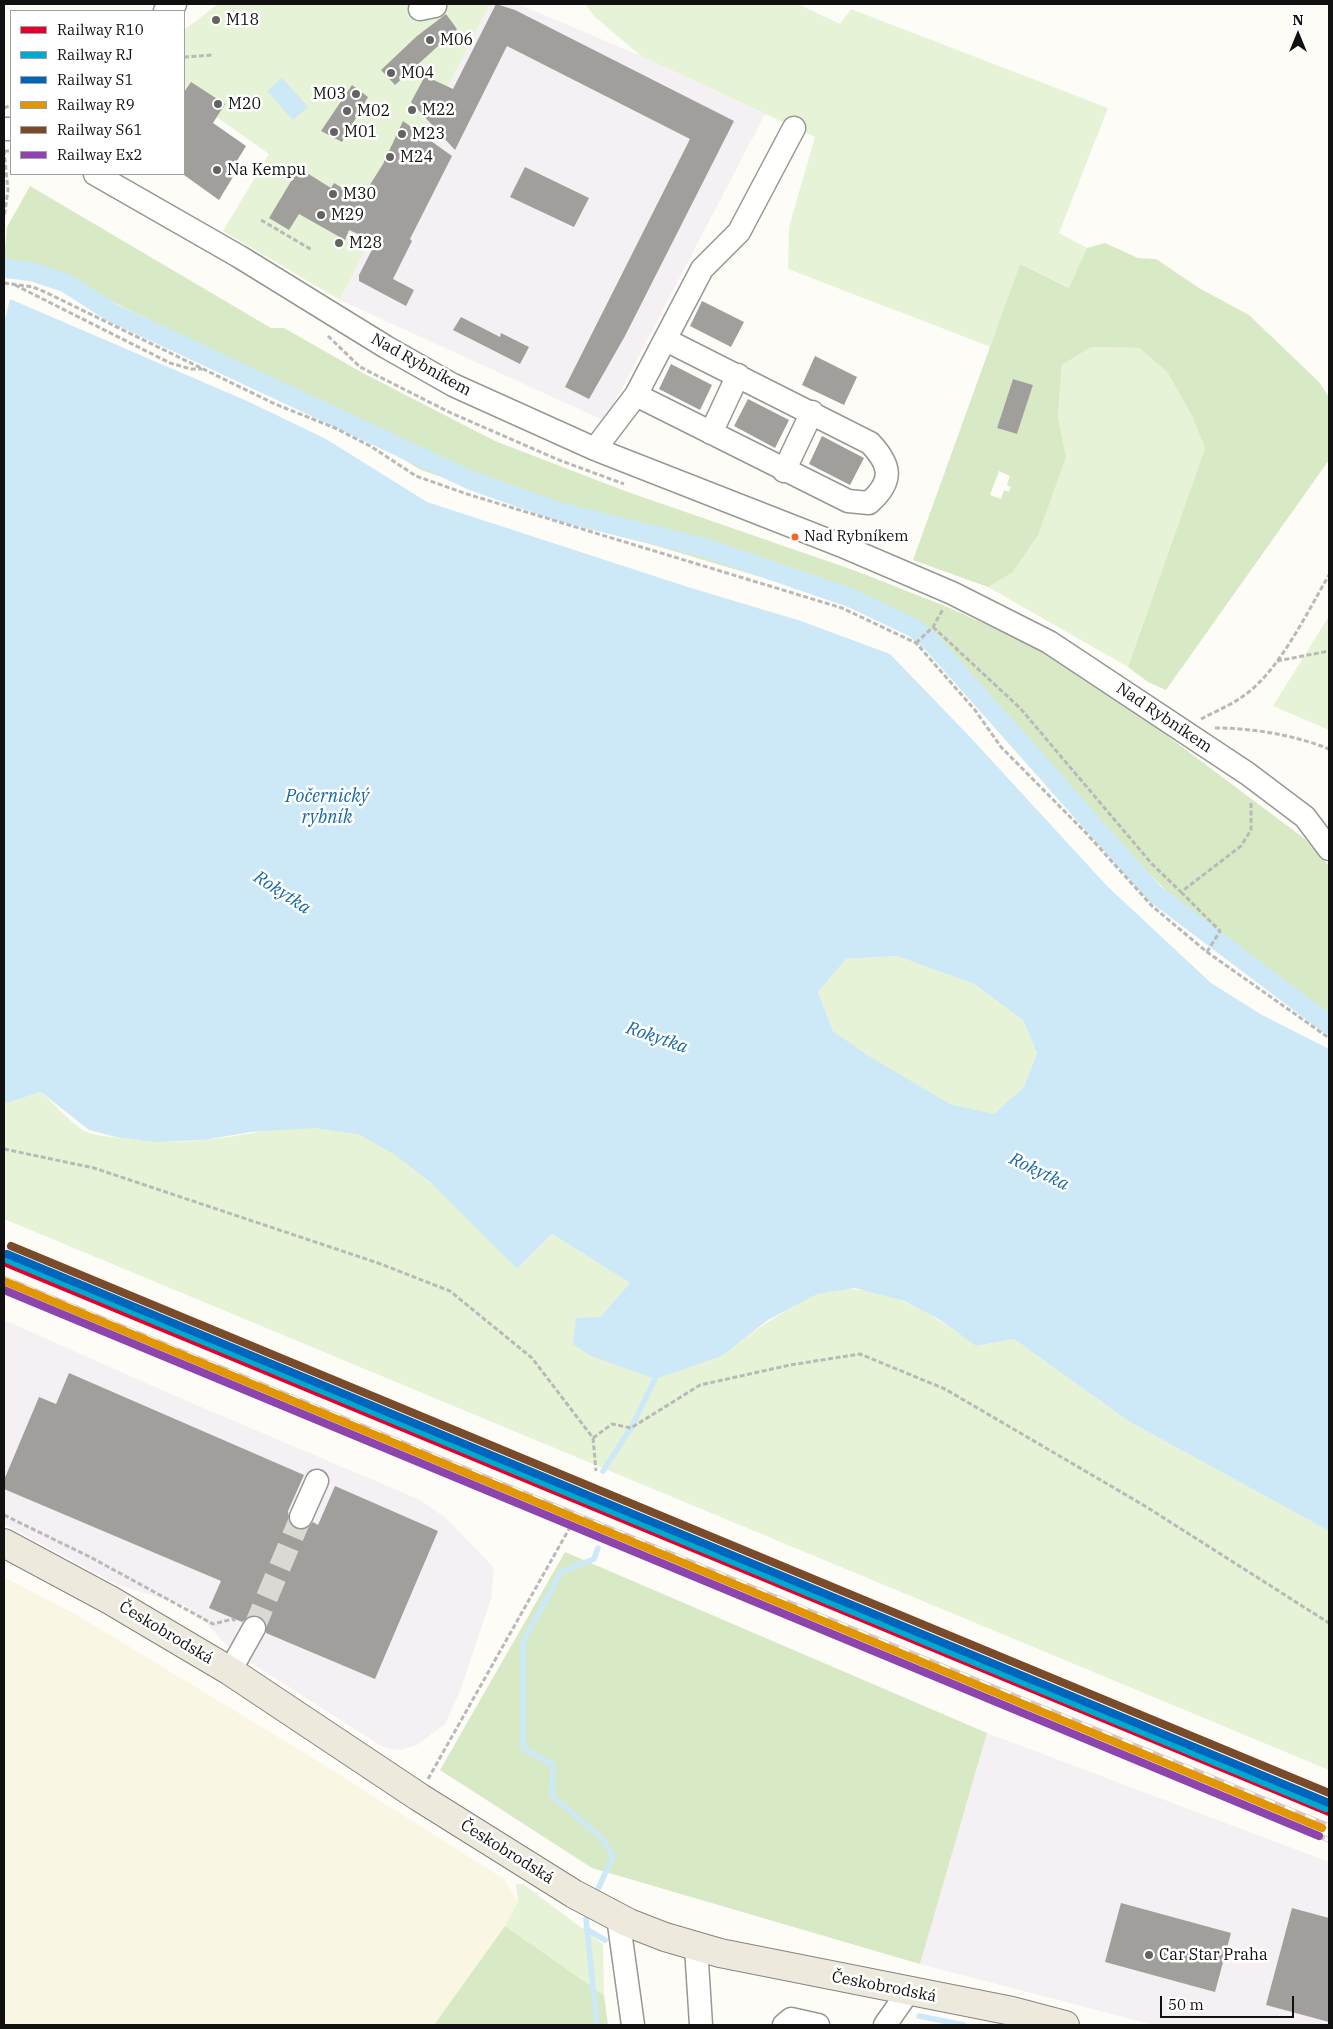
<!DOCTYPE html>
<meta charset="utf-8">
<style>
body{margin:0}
#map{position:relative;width:1333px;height:2029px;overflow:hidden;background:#fdfcf7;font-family:"IBM Plex Serif",serif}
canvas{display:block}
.frame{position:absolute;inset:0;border:5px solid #111;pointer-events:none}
.legend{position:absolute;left:10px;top:10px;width:175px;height:165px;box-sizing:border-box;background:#fff;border:1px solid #a0a0a0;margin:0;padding:6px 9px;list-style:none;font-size:15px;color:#111}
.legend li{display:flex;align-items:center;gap:10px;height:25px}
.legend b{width:25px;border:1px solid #a0a0a0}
.north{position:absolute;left:1273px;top:10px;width:50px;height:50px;-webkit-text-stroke:4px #fff;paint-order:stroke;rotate:0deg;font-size:14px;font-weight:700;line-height:20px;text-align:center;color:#111}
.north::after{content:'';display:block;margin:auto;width:18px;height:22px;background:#111;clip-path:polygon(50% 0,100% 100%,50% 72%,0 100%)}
.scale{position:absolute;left:1160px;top:1996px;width:134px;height:22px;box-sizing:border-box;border:2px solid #111;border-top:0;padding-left:6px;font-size:15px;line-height:18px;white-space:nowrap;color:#111;-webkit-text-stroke:4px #fff;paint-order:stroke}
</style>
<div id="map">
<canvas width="1333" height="2029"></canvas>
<div class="frame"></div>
<ul class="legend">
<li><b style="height:6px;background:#e4002b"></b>Railway R10</li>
<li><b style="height:6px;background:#00a9ce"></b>Railway RJ</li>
<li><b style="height:6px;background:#0065bd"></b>Railway S1</li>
<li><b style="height:6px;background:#e09702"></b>Railway R9</li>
<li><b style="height:6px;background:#7a4b2a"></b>Railway S61</li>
<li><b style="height:6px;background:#8e44ad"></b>Railway Ex2</li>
</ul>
<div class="north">N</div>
<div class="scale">50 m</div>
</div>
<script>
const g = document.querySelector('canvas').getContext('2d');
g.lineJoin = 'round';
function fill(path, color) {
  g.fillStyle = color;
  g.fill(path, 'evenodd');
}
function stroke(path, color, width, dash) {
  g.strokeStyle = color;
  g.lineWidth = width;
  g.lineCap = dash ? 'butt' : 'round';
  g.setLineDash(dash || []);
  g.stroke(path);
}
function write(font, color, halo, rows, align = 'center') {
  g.font = font + ' "IBM Plex Serif",serif';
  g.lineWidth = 5;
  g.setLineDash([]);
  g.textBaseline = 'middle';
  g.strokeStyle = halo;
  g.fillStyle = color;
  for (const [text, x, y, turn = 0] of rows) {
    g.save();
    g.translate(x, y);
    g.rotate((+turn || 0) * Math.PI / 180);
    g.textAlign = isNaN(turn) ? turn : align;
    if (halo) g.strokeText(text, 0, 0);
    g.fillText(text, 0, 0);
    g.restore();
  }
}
fill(new Path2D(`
 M490 4H518L641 56 765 114 605 421 340 300Z
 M4 1320 182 1399 418 1499 446 1518 494 1568 491 1599 460 1691 445 1724 417 1745 401 1750 390 1749 378 1744 231 1650 201 1618 184 1605 118 1585 4 1524Z
 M987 1733 1329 1862V2025H1154L920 1964Z`), '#f5f0f3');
fill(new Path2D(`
 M4 1577 77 1615 313 1758 504 1879 518 1901 505 1926 434 2025H4Z`), '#f9f7e4');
fill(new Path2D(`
 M218 4H490L340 300 223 231 269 154 184 94V30Z
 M585 4H798L840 24 851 9 1108 108 1059 233 1087 248 1070 288 1020 264 991 347 788 269 789 227 815 137 641 56 595 17Z
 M1091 347 1139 348 1167 372 1191 414 1205 448 1128 667 988 587 1012 573 1066 457 1058 418 1062 365Z
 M1329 616V730L1273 706Z
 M897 956 974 984 1023 1020 1037 1053 1024 1087 994 1115 950 1104 867 1056 833 1031 818 992 846 959Z
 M41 1092C51 1101 76 1128 87 1132 98 1136 112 1137 124 1138 151 1141 177 1143 204 1140 252 1135 310 1119 358 1134 410 1152 477 1229 517 1269L552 1234 630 1283 600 1317 722 1356C746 1337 770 1319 798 1304 804 1300 811 1295 818 1293 878 1278 930 1312 976 1346L1014 1339 1130 1422 1329 1531V1770L4 1219V1104Z
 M516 1884H523L603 1944 604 1995 505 1926 518 1901Z`), '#e7f3d7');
fill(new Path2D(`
 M30 186 271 328H284L363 373 495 441 625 491 856 571 950 608 1070 663 1305 839 1329 866V1021L1316 1004 1196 920 1046 771 956 671 913 633 845 602 552 515 421 470 250 369 60 276 8 265 4 261 7 227Z
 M1105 243 1138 258 1156 259 1199 288 1249 315 1319 382 1329 397V460L1166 690 1148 682 1128 667 1205 448 1191 414 1167 372 1139 348 1091 347 1062 365 1058 417 1066 457 1038 535 1012 573 988 587 913 560 1020 264 1069 288 1087 248ZM1013 379 1033 385 1017 434 997 428ZM999 471 1010 476 1007 485 1011 487 1009 492 1004 490 1001 499 990 495Z
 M565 1552 987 1733 920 1964 592 1868 440 1770Z
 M505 1926 604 1995 608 2025H434Z`), '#d8eac5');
fill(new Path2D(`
 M282 78 308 107 293 120 267 91Z
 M10 299 247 401 326 439 427 502 691 588 801 621 890 654 971 738 1107 886 1211 983 1262 1015 1329 1049V1531L1130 1422 1014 1339 976 1346 940 1320 904 1301 855 1288 817 1294 768 1320 722 1356 655 1379 591 1356 573 1344 576 1318 600 1317 630 1283 552 1234 517 1269 430 1182 394 1154 358 1134 315 1128 251 1132 204 1140 156 1142 116 1137 89 1130 41 1092 4 1104V323ZM897 956 974 984 1023 1020 1037 1053 1024 1087 994 1114 950 1104 867 1055 833 1031 818 992 846 959Z`), '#cde8f7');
stroke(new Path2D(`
 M603 1471 631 1428 655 1379V1372
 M598 1548 594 1559 561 1572 523 1642V1748L553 1765 552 1796 602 1838 613 1856 598 1889
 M586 1919 597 2025
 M586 1929 605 1940
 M919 2016 964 2025`), '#cde8f7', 5.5);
stroke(new Path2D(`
 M4 268 33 272 66 283 111 312 470 480 560 512 706 548 851 598 914 628 933 644 1154 893 1329 1025`), '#cde8f7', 19);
fill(new Path2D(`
 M496 4 515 10 734 121 625 336 589 399 565 387 690 139 507 46 455 150 411 102 425 76 453 89Z
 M446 14 457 29 395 85 381 70 417 36Z
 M191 82 225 104 213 123 246 146 235 164 239 167 219 200 184 175V92Z
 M352 85 368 97 342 142 321 131Z
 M403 121 452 156 410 239 412 241 393 279 414 290 406 306 359 281V275L376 242 349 230 345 240 299 214 289 230 269 218 299 168 331 188 334 183 361 199 383 164Z
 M525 167 589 198 574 227 510 197Z
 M702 301 744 322 731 347 690 326Z
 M461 317 500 337 501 333 529 347 520 364 453 330Z
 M815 356 857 377 844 405 802 385Z
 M671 364 712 385 700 410 659 389Z
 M1013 379 1033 385 1017 434 997 428Z
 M748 399 789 420 775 448 734 426Z
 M822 436 864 458 850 485 809 464Z
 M69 1373 304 1475 288 1511 290 1524 296 1529 308 1528 313 1522 318 1525 335 1486 438 1531 375 1679 266 1633 265 1622 260 1616 248 1617 242 1622 209 1608 221 1581 4 1489V1480L39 1397 56 1404Z
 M1121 1903 1231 1933 1215 1992 1105 1962Z
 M1292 1908 1329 1918V2022L1266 2005Z`), '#a19f9c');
stroke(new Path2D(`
 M254 1628 301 1517`), '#dad9d4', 22, [22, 11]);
const minor = new Path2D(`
 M420 9 435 6
 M165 11 175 4
 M4 129H11
 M95 174 240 257 386 347 453 385 595 449 840 545 952 593 1049 642 1248 774 1305 817 1329 849
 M636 395 848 501 869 503C894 481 891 465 870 443L666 340
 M711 433 738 375
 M595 449 636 395 702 269 739 232 794 128
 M784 471 812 412
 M301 1517 317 1481
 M230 1671 254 1628
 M618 1917 633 2025
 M696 1947 701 2025
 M784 2025 791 2019 818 2025
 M885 2025 908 1992`);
const major = new Path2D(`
 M4 1543 110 1600 230 1671 419 1797 574 1894 629 1923 665 1937 720 1953 1012 2011 1065 2025`);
stroke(minor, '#979795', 25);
stroke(major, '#858482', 30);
stroke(new Path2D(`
 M184 57 213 55
 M4 108 11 105
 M4 150 8 190 4 218
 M4 151H11
 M261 220 312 250
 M4 283 33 287 45 292 275 404 335 428 372 447 416 476 467 494 842 608 916 643 975 710 1001 747 1087 834 1152 906 1207 952 1329 1038
 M15 285 170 363 191 369H202
 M328 336 360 367 449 412 559 460 624 484
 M933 627 1020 708 1152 864 1181 892 1241 846 1251 830V802
 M916 643 933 627 943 609
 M1277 661 1329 651
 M1201 719C1214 712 1229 706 1242 697 1279 672 1306 614 1329 575
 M1215 728C1253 728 1294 735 1329 749
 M1181 892 1220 931 1207 952
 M4 1149 94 1168 378 1263 450 1291 532 1358 593 1438 596 1471
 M593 1438 612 1424 631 1428 700 1385 790 1365 860 1354 945 1389 1145 1506 1329 1623
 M4 1515 92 1558 213 1624 233 1619 235 1621
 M428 1779 569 1529`), '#b9b9b8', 3, [5, 2.5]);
stroke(minor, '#fffffe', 22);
stroke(major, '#ede9dc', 28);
const rail = new Path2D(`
 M4 1278 1329 1826
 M4 1290 1329 1840`);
stroke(rail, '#d9c6c7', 5.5);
stroke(rail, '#fff', 4, [11]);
stroke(new Path2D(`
 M4 1262 1329 1812`), '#e4002b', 8);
stroke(new Path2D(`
 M4 1258 1326 1808`), '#00a9ce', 8);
stroke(new Path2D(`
 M7 1254 1329 1803`), '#0065bd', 8);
stroke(new Path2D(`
 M4 1281 1322 1828`), '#e09702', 8);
stroke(new Path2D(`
 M11 1246 1329 1793`), '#7a4b2a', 8);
stroke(new Path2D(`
 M4 1290 1319 1836`), '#8e44ad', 8);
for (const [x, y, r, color] of [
 [216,20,5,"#646362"],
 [430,40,5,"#646362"],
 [391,73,5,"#646362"],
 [356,94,5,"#646362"],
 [218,104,5,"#646362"],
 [412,110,5,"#646362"],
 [347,111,5,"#646362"],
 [334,132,5,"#646362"],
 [402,134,5,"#646362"],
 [390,157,5,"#646362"],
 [217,170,5,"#646362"],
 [333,194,5,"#646362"],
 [321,215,5,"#646362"],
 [339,243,5,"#646362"],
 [795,537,4.5,"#f26522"],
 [1149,1955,5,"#646362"]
]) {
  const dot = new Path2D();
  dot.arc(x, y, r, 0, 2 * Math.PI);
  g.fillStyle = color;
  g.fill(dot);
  stroke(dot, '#fff', 2);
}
write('15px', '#111', '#fff', [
 ["Nad Rybníkem",804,537]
], 'left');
write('16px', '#111', '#fff', [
 ["M18",226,20],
 ["M06",440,40],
 ["M04",401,73],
 ["M03",346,94,"right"],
 ["M20",228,104],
 ["M22",422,110],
 ["M02",357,111],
 ["M01",344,132],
 ["M23",412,134],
 ["M24",400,157],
 ["Na Kempu",227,170],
 ["M30",343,194],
 ["M29",331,215],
 ["M28",349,243],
 ["Car Star Praha",1159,1955]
], 'left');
write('16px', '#111', '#fff', [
 ["Nad Rybníkem",421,365,29],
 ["Nad Rybníkem",1164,718,34],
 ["Českobrodská",166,1633,31],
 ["Českobrodská",507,1852,32],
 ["Českobrodská",884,1987,11]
]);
write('italic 18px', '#1768a6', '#fff', [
 ["Počernický",327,797],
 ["rybník",327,818],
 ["Rokytka",282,893,33],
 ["Rokytka",657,1038,19],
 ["Rokytka",1039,1172,26]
]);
</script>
